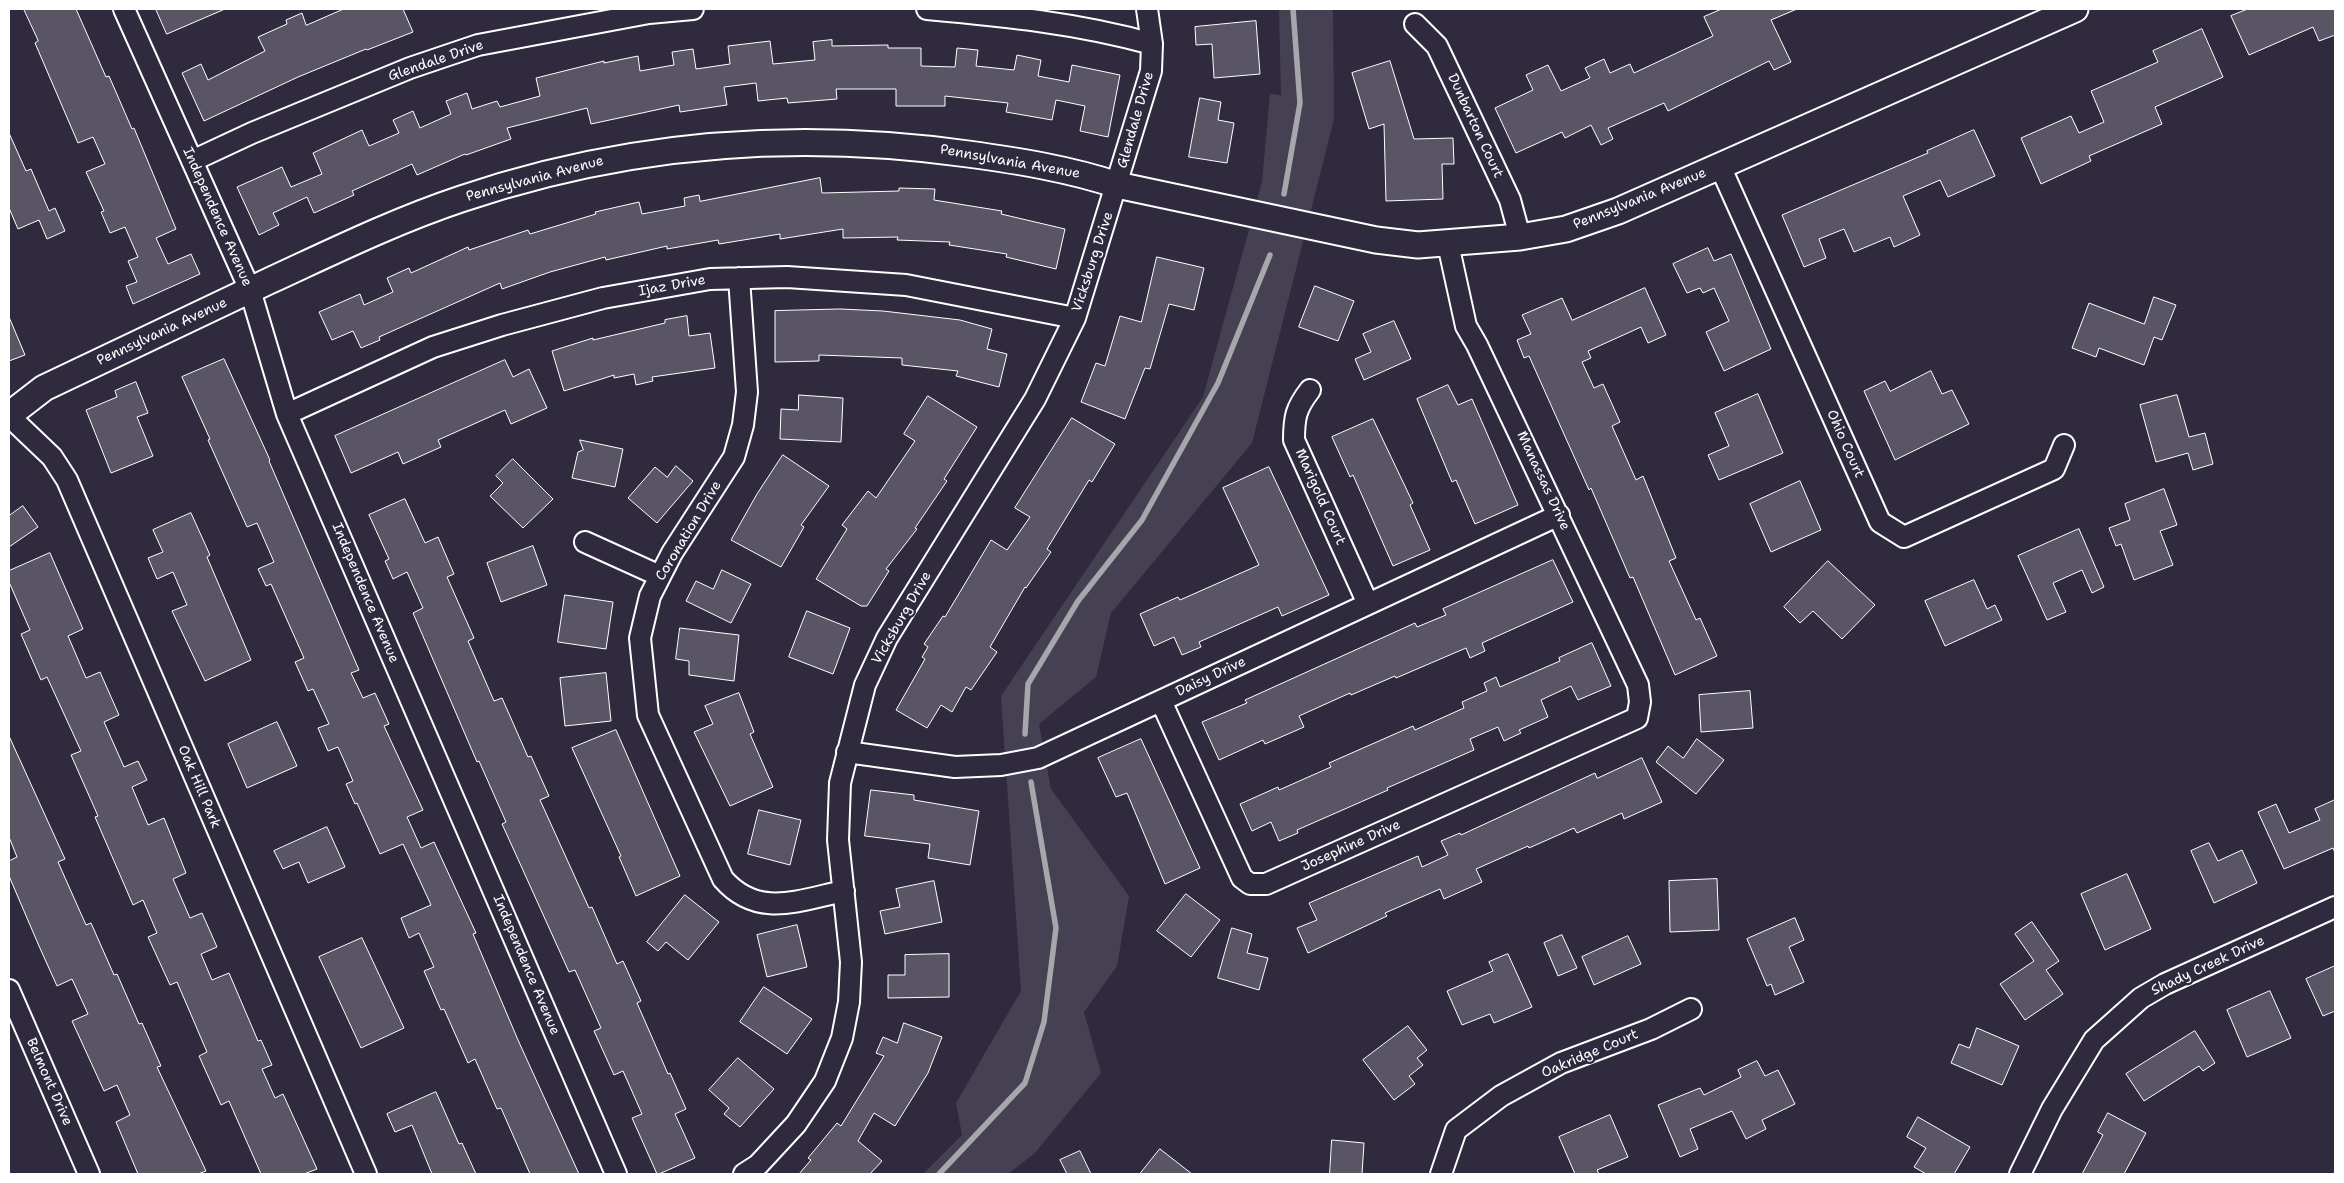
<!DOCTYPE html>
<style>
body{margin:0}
#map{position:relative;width:2344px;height:1183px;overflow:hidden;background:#2f2a3d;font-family:"Shantell Sans",sans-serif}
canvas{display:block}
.frame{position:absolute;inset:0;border:10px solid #fff;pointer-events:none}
</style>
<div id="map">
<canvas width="2344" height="1183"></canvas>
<div class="frame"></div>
</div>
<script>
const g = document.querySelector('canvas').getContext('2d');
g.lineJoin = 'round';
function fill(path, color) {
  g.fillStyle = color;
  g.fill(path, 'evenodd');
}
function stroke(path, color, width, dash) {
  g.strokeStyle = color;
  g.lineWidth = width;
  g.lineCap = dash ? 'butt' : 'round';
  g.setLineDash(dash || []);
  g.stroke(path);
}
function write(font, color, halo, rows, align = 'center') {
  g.font = font + ' "Shantell Sans",sans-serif';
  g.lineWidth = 4.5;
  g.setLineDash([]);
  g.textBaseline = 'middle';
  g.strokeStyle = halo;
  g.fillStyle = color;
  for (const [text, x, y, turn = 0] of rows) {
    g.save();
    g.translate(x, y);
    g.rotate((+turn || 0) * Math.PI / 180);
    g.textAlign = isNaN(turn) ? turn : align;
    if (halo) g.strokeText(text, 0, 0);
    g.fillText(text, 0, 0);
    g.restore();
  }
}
fill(new Path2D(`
 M1279 9H1333L1334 119 1252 443 1111 613 1096 677 1039 724 1051 789 1129 896 1117 966 1084 1012 1101 1073 1035 1153 1008 1174H923L962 1135 956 1103 1021 991 1001 696 1203 397 1262 182 1270 94 1281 95Z`), '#464152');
stroke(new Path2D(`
 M1284 194 1300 103 1293 9
 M1025 734 1028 684 1078 601 1142 520 1218 383 1270 255
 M939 1174 1025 1083 1044 1022 1056 928 1031 782`), '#a7a6ad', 5.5);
const building = new Path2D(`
 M24 9H76L106 77 109 76 132 129 134 128 176 229 156 238 168 264 191 254 200 274 133 304 126 286 137 282 128 261 138 257 125 227 110 233 101 212 104 211 86 172 105 164 93 137 78 143 35 43 38 41Z
 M156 9H225L167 34Z
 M344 9H403L413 32 367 50 366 49 298 77 204 121 182 73 201 64 208 80 265 51 258 37 287 24 286 20 302 13 306 25Z
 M1722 9H1797L1771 20 1791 62 1774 70 1769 61 1668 111 1664 103 1608 128 1613 139 1601 145 1591 125 1565 138 1562 132 1516 153 1495 108 1533 90 1526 75 1548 65 1561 91 1590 78 1585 68 1604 59 1610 73 1630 64 1634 73 1713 36 1704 17Z
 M2248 9H2335V35L2319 41 2313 27 2249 55 2231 16Z
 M1256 21 1260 74 1214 78 1212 44 1196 45 1195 27Z
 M2202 29 2223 77 2155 107 2162 124 2089 156 2091 161 2041 184 2021 138 2071 116 2079 133 2104 122 2091 91 2158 62 2153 51Z
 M832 40V46L888 45V48H921V66L955 67 957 48 978 50 976 66 1014 70 1017 55 1041 60 1038 76 1069 82 1072 65 1120 75 1108 137 1080 131 1085 106 1056 100 1052 120 1006 112 1008 103 945 96V106H896V89H836L837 99 788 103 787 98 758 101 756 83 724 87 727 105 680 112 679 105 591 124 587 108 507 128 511 139 466 155 465 154 417 175 412 164 352 191 354 195 314 213 307 197 273 213 279 225 259 235 237 187 282 167 291 187 322 174 313 153 362 130 369 146 399 133 393 120 413 111 420 128 451 114 446 101 467 93 472 109 497 101 500 107 540 96 536 78 604 61V63L638 56 640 71 674 65 672 52 693 49 696 69 730 64 728 46 770 41 773 64 815 60 813 42Z
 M1390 61 1414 139 1453 138 1454 164H1442L1443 199 1386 201 1384 124 1369 129 1352 73Z
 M1200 98 1221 102 1218 120 1234 123 1227 163 1189 157Z
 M1974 130 1995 176 1948 197 1940 180 1903 196 1920 235 1894 247 1890 237 1854 252 1844 229 1819 239 1826 258 1804 267 1782 215 1928 153 1927 151Z
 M9 133 26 171 31 169 49 211 55 208 65 231 47 239 39 220 18 229 9 208Z
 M820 178 822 193 899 191V188L935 189 934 200 1002 211 1001 214 1065 229 1056 269 1006 257 1007 254 949 245 950 242 897 240 898 237 843 238V229L780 239V234L719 244 718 240 667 249V246L606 260 605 257 550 272 502 289 500 283 379 337 380 340 361 348 353 331 332 340 319 312 360 294 364 305 393 292 387 278 409 268 411 273 468 247 469 250 528 230 530 234 596 214 595 212 639 202 642 214 685 206 684 198 699 195 700 201Z
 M1708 248 1714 261 1731 254 1771 349 1724 371 1706 332 1729 321 1714 288 1703 293 1700 288 1687 293 1673 264Z
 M1157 257 1204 268 1194 310 1169 304 1150 369 1145 368 1125 419 1081 402 1096 363 1105 366 1120 316 1141 322Z
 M1315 286 1354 301 1338 341 1299 327Z
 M1645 288 1666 335 1648 343 1641 327 1588 351 1591 358 1582 362 1594 388 1603 384 1620 422 1612 426 1636 480 1643 476 1676 558 1669 561 1696 620 1700 618 1717 656 1675 675 1633 577 1630 578 1591 488 1589 490 1529 356 1524 358 1517 340 1531 334 1522 315 1562 298 1572 320Z
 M2154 297 2176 305 2162 340 2154 337 2144 365 2099 348 2096 357 2072 348 2089 303 2144 324Z
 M840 309 883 311 960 320 992 329 987 349 1007 354 999 387 956 376 958 371 902 365V358L819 355V361L775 362V311Z
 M687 316 689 336 710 333 715 368 652 377 653 381 636 385 634 374 614 378V375L564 391 552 351 593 338V340L665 323V320Z
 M9 317 25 355 9 361Z
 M1394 321 1411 359 1364 380 1355 359 1371 352 1363 334Z
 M224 359 270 460 269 461 359 670 351 673 363 698 375 693 389 724 384 726 423 810 407 817 421 848 434 842 476 933 473 934 518 1040 579 1174H530L501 1108 497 1109 475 1059 468 1063 444 1009 441 1010 424 971 434 967 419 933 409 938 401 918 431 905 403 844 380 854 357 803 355 804 346 784 353 781 338 747 328 751 318 728 329 724 313 689 308 691 295 662 304 658 271 584 266 586 258 569 274 562 257 523 247 527 208 440 210 439 182 377Z
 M505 360 513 377 529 369 547 408 511 424 505 410 438 440 441 447 403 464 398 452 351 473 335 436Z
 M1931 371 1942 394 1952 390 1969 424 1895 460 1864 391 1885 381 1890 391Z
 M136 382 148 413 137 417 153 456 111 473 86 410 117 397 115 391Z
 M1448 385 1458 405 1472 399 1518 505 1475 524 1456 480 1452 482 1417 399Z
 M1758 394 1783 453 1719 480 1708 455 1729 446 1715 413Z
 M799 395 843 398 841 442 780 439 781 409 798 410Z
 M2177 395 2189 437 2205 433 2213 464 2193 470 2188 453 2156 462 2140 405Z
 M928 396 977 427 944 479 947 481 915 528 917 529 886 569 889 571 867 606H861L816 579 847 529 842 525 868 491 876 498 915 441 904 434Z
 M1072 418 1115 444 1092 482 1089 480 1047 549 1051 552 1026 588 1025 587 990 647 997 652 971 690 966 687 952 712 941 705 927 728 896 710 925 659 922 657 928 647 924 644 943 616 945 617 991 540 1007 550 1030 517 1015 508Z
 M1373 419 1413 503 1410 505 1430 550 1393 566 1353 475 1350 477 1332 437Z
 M580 440 623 449 615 487 572 478 578 452 583 450Z
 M783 455 829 486 801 525 804 527 781 567 731 540 757 494Z
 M513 459 553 499 523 528 490 496 503 483 496 476Z
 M676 466 693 481 657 523 628 498 655 467 667 477Z
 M1269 467 1329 595 1282 616 1278 607 1199 642 1201 647 1182 655 1174 637 1154 646 1140 614 1178 597 1180 600 1259 565 1223 488Z
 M1800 481 1821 530 1771 552 1750 504Z
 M2164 489 2177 525 2160 531 2173 565 2134 580 2121 544 2116 546 2109 528 2130 520 2125 504Z
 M405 499 425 543 438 537 454 574 447 577 474 638 468 641 494 701 502 698 528 757 531 756 549 796 540 800 589 908 592 907 617 964 623 961 641 1001 637 1003 668 1074 670 1073 686 1109 675 1114 695 1158 659 1174H657L632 1118 642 1114 623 1071 614 1075 594 1031 601 1028 575 970 569 972 522 868 502 824 506 822 479 761 477 762 413 613 423 608 407 572 393 579 385 561 389 559 369 515Z
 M23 506 38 527 9 547V516Z
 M191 513 210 555 207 557 251 660 205 681 172 611 187 605 173 572 157 579 148 558 163 552 153 530Z
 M2079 529 2104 587 2092 593 2082 570 2053 583 2066 612 2047 620 2018 556Z
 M533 546 547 585 501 602 487 563Z
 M50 553 83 629 68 636 86 678 100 672 119 715 104 722 124 767 138 761 147 780 132 787 148 825 164 818 186 873 173 879 190 918 202 913 217 947 201 954 212 980 229 973 258 1041 261 1040 272 1065 262 1069 275 1098 283 1094 317 1169 304 1174H261L229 1101 221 1105 199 1056 207 1052 177 982 170 985 148 937 157 933 143 900 133 905 95 817 98 816 71 755 81 751 47 677 41 680 21 634 30 630 9 582V571Z
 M1553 560 1573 602 1482 643 1485 651 1470 658 1466 648 1396 678 1395 676 1351 695 1350 693 1299 716 1304 727 1265 744 1263 740 1219 760 1202 722 1247 703 1245 700 1415 623 1417 627 1446 615 1443 609Z
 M1828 561 1875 605 1842 639 1813 611 1800 623 1784 607Z
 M722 570 751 584 731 623 686 601 696 581 713 589Z
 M1974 580 1987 609 1995 605 2002 620 1945 646 1925 601Z
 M565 595 613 602 606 649 558 642Z
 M807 611 850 628 833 674 789 657Z
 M680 628 739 635 734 681 689 675V661L676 659Z
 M1592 643 1611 686 1578 700 1571 686 1541 700 1548 717 1519 730 1521 733 1504 741 1498 727 1470 739 1474 750 1387 788 1388 790 1297 830 1298 833 1279 841 1271 822 1252 831 1240 804 1278 787 1279 790 1331 767 1329 763 1413 726 1415 730 1464 708 1462 702 1487 691 1484 683 1496 677 1500 687 1560 661 1559 658Z
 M606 673 611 721 565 726 560 678Z
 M1750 691 1753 728 1701 732 1699 695Z
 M739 693 754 732 750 734 773 787 730 806 694 732 713 724 705 706Z
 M277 722 297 766 247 788 228 744Z
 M616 730 680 876 636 896 619 857 621 856 572 748Z
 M9 736 65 859 58 862 86 925 91 923 114 975 117 974 139 1024 142 1023 161 1066 157 1067 206 1171 198 1174H138L116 1122 130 1115 117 1085 104 1091 72 1021 88 1014 72 979 57 986 39 946 9 876V861L17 857 9 837Z
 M1141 739 1200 868 1165 884 1127 793 1116 797 1098 758Z
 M1697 739 1724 760 1696 794 1656 762 1668 746 1683 758Z
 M1642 758 1662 802 1624 819 1622 813 1577 833 1574 828 1529 848 1528 846 1476 869 1482 882 1444 899 1440 889 1385 913 1387 916 1308 953 1297 928 1317 920 1309 903 1418 856 1422 867 1448 855 1441 841 1460 833 1461 835 1595 773 1597 778Z
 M871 790 914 795V800L979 811 970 865 928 858 930 844 865 836Z
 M2335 800V853L2333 848 2284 869 2258 812 2276 804 2289 833 2320 820 2315 809Z
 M759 810 801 820 790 865 748 854Z
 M327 827 345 867 308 883 299 862 283 869 274 851Z
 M2209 843 2218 861 2242 850 2257 883 2214 903 2191 851Z
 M2127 874 2151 929 2105 950 2081 894Z
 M1717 879 1719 930 1670 932 1669 881Z
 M934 881 942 922 885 934 880 911 900 907 896 889Z
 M1186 894 1220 920 1191 957 1157 931Z
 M685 895 719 922 688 960 666 942 658 951 647 942Z
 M1795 918 1804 940 1789 947 1804 982 1775 995 1771 984 1767 986 1747 939Z
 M2032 922 2059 961 2046 970 2063 994 2025 1020 2000 984 2034 961 2015 934Z
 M797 925 807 967 767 977 757 935Z
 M1232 928 1252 934 1247 953 1268 958 1259 990 1218 978Z
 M1562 935 1577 968 1558 976 1544 943Z
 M1628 936 1641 964 1594 985 1582 957Z
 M362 938 404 1028 361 1048 319 957Z
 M949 954V997L888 998V975H905V955Z
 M1508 954 1532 1007 1494 1023 1490 1014 1462 1025 1447 991 1493 971 1489 962Z
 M2335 966V1011L2323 1016 2306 979Z
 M764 987 812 1019 787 1054 740 1022Z
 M2270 991 2291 1038 2247 1057 2227 1010Z
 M904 1023 942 1037 928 1073 895 1126 874 1113 858 1141 882 1161 870 1174H799L811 1160 808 1158 837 1123 841 1126 884 1056 876 1053 883 1037 897 1043Z
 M1408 1026 1427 1050 1417 1058 1423 1065 1409 1076 1415 1084 1394 1100 1363 1060Z
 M1977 1028 2019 1046 2002 1085 1951 1063 1959 1044 1969 1048Z
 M2195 1031 2215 1063 2203 1071 2199 1066 2144 1101 2126 1074Z
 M738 1058 774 1089 740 1127 724 1114 729 1108 709 1090Z
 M1757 1061 1765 1076 1778 1070 1795 1104 1762 1120 1766 1129 1746 1139 1732 1111 1690 1129 1698 1149 1680 1157 1658 1105 1700 1088 1704 1095 1741 1077 1738 1070Z
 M436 1092 459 1144 462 1143 476 1174H432L412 1125 395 1132 387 1114Z
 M2108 1113 2146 1133 2124 1174H2082L2103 1135 2098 1132Z
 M1610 1115 1628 1157 1597 1170 1599 1174H1575L1559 1137Z
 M1918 1117 1970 1147 1954 1174H1926L1914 1167 1926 1148 1907 1137Z
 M1332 1140 1364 1143 1362 1174H1330Z
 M1160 1149 1192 1174H1140Z
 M1080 1151 1091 1174H1067L1060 1160Z`);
fill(building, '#595564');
stroke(building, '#fff', 1);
const minor = new Path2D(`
 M124 9 250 290 287 414 616 1174
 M927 9C1003 16 1078 23 1152 44
 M1415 24 1437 46 1510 200 1520 237
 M192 161 252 133 410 68 478 45 649 13 693 9
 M1720 166 1880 522 1904 537 2054 469 2064 445
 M739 278 747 392 743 425 734 457 672 553 650 596 640 638 648 715 723 879C758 919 799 900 844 891
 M1310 390C1296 408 1294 417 1294 440L1368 604
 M287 414 433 347 502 325 603 298 710 279 787 277 906 285 1075 318
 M9 416 52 457 67 480 366 1174
 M585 542 660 576
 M1161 701 1242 878 1250 884H1266L1637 718 1640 702 1638 685 1477 345 1466 326 1448 244
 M847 752 955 767 1001 765 1038 758 1559 515
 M9 990 89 1174
 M744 1174 758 1165 796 1124 825 1081 842 1038 849 1002 851 962 838 840 840 783 865 685 887 638 1035 399 1075 318 1151 71 1152 44 1147 9
 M1441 1174 1456 1130 1501 1096 1561 1063 1651 1029 1691 1009
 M2020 1174 2052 1109 2094 1040 2141 998 2165 984 2335 907`);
const tertiary = new Path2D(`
 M9 415 44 388C119 352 194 317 269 281 332 252 395 221 461 199 626 143 796 130 968 154 1019 161 1069 169 1117 185L1376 240 1418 245 1520 237 1566 229 1618 211 2075 9`);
stroke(minor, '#fff', 24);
stroke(tertiary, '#fff', 29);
stroke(minor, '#2f2a3d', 20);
stroke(tertiary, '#2f2a3d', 25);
write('14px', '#fff', '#2f2a3d', [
 ["Glendale Drive",436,61,-19],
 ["Glendale Drive",1136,120,-74],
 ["Dunbarton Court",1475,126,65],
 ["Pennsylvania Avenue",1010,162,10],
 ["Pennsylvania Avenue",535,179,-15],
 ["Pennsylvania Avenue",1640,199,-22],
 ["Independence Avenue",217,217,66],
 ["Vicksburg Drive",1093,262,-72],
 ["Ijaz Drive",672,286,-10],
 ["Pennsylvania Avenue",162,332,-25],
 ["Ohio Court",1845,444,66],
 ["Manassas Drive",1543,481,65],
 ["Marigold Court",1320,497,66],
 ["Coronation Drive",689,531,-59],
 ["Independence Avenue",365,593,67],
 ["Vicksburg Drive",902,618,-60],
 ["Daisy Drive",1211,677,-25],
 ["Oak Hill Park",199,787,67],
 ["Josephine Drive",1351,846,-24],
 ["Independence Avenue",526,965,67],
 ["Shady Creek Drive",2208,966,-25],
 ["Oakridge Court",1590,1054,-23],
 ["Belmont Drive",49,1082,66]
]);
</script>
